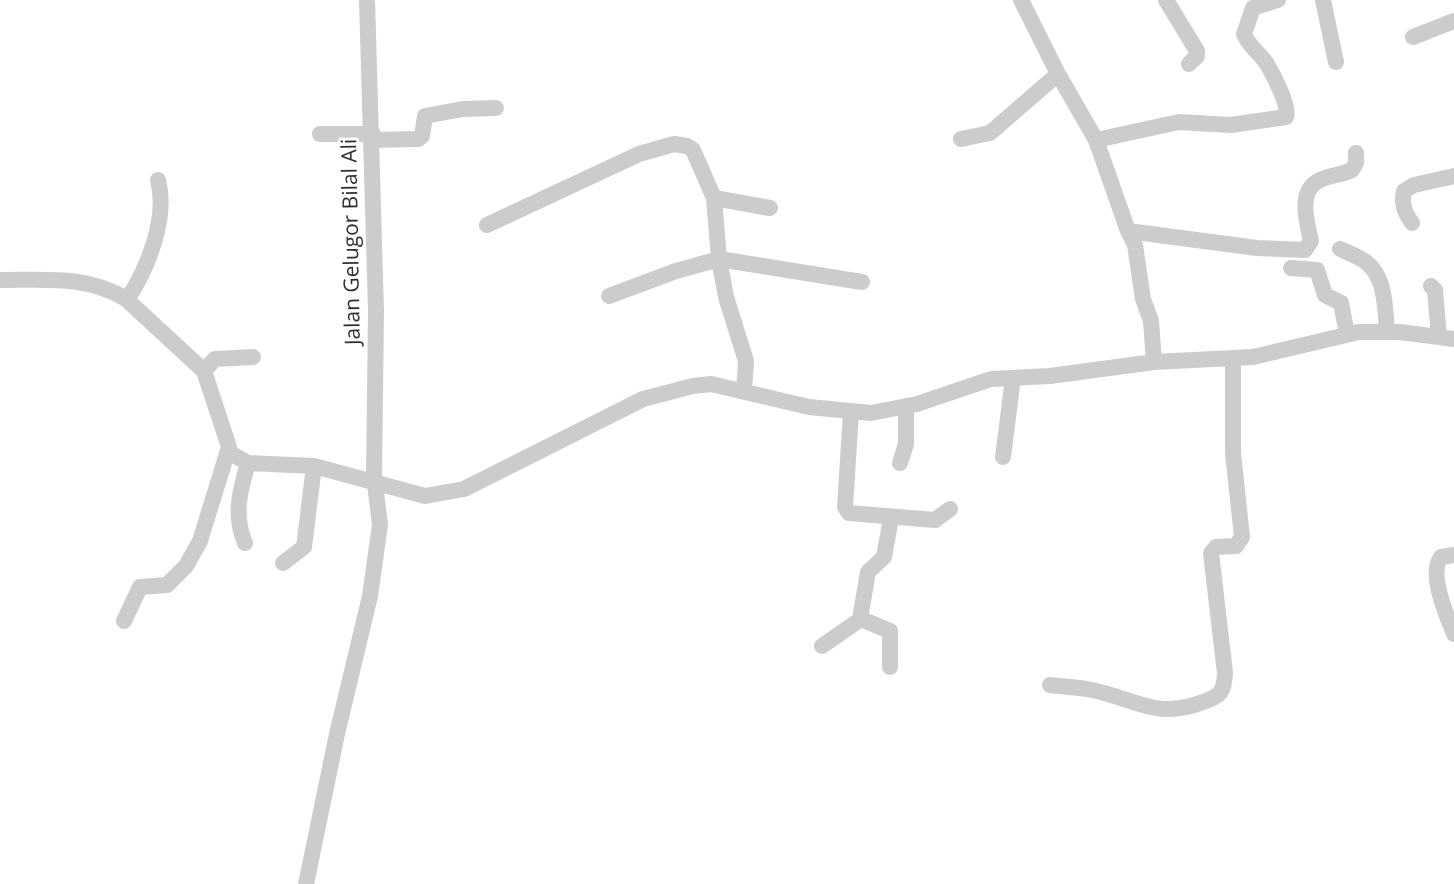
<!DOCTYPE html>
<style>
body{margin:0}
canvas{display:block;background:#fff}
</style>
<canvas width="1454" height="884"></canvas>
<script>
const g = document.querySelector('canvas').getContext('2d');
g.lineJoin = 'round';
function stroke(path, color, width, dash) {
  g.strokeStyle = color;
  g.lineWidth = width;
  g.lineCap = dash ? 'butt' : 'round';
  g.setLineDash(dash || []);
  g.stroke(path);
}
function write(font, color, halo, rows, align = 'center') {
  g.font = font + ' "Open Sans",sans-serif';
  g.lineWidth = 6;
  g.setLineDash([]);
  g.textBaseline = 'middle';
  g.strokeStyle = halo;
  g.fillStyle = color;
  for (const [text, x, y, turn = 0] of rows) {
    g.save();
    g.translate(x, y);
    g.rotate((+turn || 0) * Math.PI / 180);
    g.textAlign = isNaN(turn) ? turn : align;
    if (halo) g.strokeText(text, 0, 0);
    g.fillText(text, 0, 0);
    g.restore();
  }
}
stroke(new Path2D(`
 M1166 0 1197 51V56L1189 64
 M1323 0 1336 62
 M1413 37 1454 21
 M1058 74 1096 140 1128 231 1135 245 1143 299 1151 321 1154 362
 M320 134H373
 M961 139 990 133 1058 74 1021 0
 M373 140 418 139 422 136 425 116 463 109 496 108
 M1096 140 1179 122 1231 125 1286 117C1291 109 1273 74 1267 64 1260 53 1249 47 1244 34L1253 8 1278 0
 M714 198 770 208
 M1412 223C1405 213 1401 204 1404 191L1414 185 1454 176
 M487 225 639 154 674 144 687 146 693 150 714 198 719 259 726 297 746 361 744 391
 M1128 231 1257 248 1305 250 1311 241C1307 223 1297 190 1320 180 1330 175 1342 175 1352 170L1356 163V153
 M1340 249C1349 253 1359 257 1366 262 1386 277 1385 309 1387 331
 M1291 268 1317 270 1325 295 1341 303 1347 334
 M0 280C43 280 88 275 126 299L204 371 229 447 200 541 186 566 167 585 140 587 124 621
 M1431 286 1435 290 1439 337
 M609 296 676 271 719 259 862 282
 M127 300C148 268 168 218 158 180
 M204 371 215 359 253 357
 M851 412 845 507 849 513 935 520 950 509
 M228 452 248 463 314 466 425 496 464 489 643 399 693 386 711 384 809 407 871 413 917 404 991 379 1050 376 1154 362 1253 357 1359 332H1400L1454 339
 M1003 457 1013 378
 M900 463 906 444V407
 M245 543C233 515 240 490 248 463
 M1454 555 1441 557C1428 574 1447 616 1454 634
 M283 563 304 547 314 466
 M822 646 861 619
 M890 667V631L861 619V613L868 572 884 557 891 518
 M1050 685C1064 687 1078 687 1092 690 1136 699 1156 720 1203 702 1221 696 1224 692 1225 673L1211 553 1216 547 1236 546 1242 537 1233 453V359
 M306 884 337 734 370 596 380 525 374 476 376 311 367 0`), '#ccc', 16);
write('21px', '#2f2f2f', '#fff', [
 ["Jalan Gelugor Bilal Ali",352,242,-91]
]);
</script>
